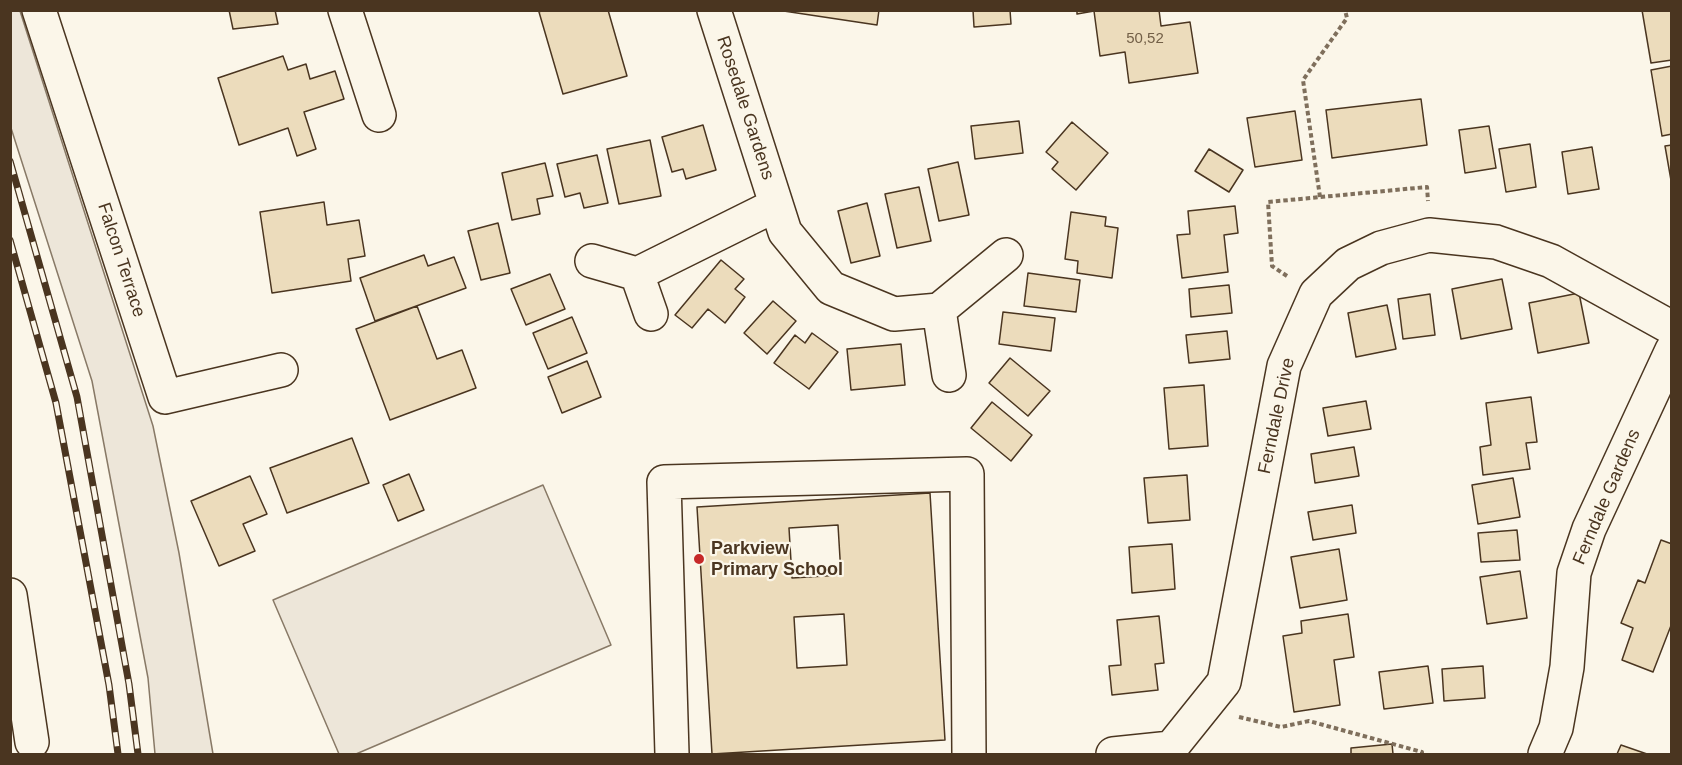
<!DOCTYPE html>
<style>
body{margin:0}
#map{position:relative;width:1682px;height:765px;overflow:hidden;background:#fbf6e9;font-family:Arial,sans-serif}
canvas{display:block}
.frame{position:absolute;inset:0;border:12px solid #4a3520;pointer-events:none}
</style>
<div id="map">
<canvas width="1682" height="765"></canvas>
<div class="frame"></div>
</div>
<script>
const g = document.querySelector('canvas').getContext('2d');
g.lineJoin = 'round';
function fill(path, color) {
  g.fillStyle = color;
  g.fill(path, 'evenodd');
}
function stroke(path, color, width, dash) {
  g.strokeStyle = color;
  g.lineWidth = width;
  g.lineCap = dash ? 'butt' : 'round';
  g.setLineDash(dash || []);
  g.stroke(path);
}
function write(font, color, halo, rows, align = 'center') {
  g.font = font + ' Arial,sans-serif';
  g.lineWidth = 4.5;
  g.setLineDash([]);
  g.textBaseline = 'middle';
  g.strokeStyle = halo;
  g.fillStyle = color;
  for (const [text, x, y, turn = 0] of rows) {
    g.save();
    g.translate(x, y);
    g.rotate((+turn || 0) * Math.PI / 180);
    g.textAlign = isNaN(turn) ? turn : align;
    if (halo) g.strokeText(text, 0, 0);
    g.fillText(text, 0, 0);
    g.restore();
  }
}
const green = new Path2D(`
 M10 11H20L153 426 179 553 213 754H155L148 678 92 381 11 128Z
 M543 485 611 645 356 754H339L273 600Z`);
fill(green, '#ede6d9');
stroke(green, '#887966', 1.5);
const building = new Path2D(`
 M229 10H275L278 24 233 29Z
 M543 10H608L627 76 563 94 539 12Z
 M777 10H879L877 25Z
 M973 10H1010L1011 24 974 27Z
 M1077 10H1159L1161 26 1190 22 1198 73 1129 83 1125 52 1100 56 1094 11 1077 14Z
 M1642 10H1672V60L1651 63Z
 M283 56 288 70 306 64 310 79 335 71 344 99 304 112 316 149 297 156 288 128 239 145 218 78Z
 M1672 66V134L1662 136 1651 70Z
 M1421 99 1427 145 1332 158 1326 110Z
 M1295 111 1302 160 1255 167 1247 118Z
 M1019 121 1023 153 975 159 971 126Z
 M1072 122 1108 153 1076 190 1052 169 1058 162 1046 152Z
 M703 125 716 170 686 179 683 169 672 172 662 137Z
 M1489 126 1496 168 1465 173 1459 130Z
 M650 140 661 196 619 204 607 149Z
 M1530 144 1536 187 1506 192 1499 149Z
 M1672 145V186L1665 146Z
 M1592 147 1599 189 1568 194 1562 152Z
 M1209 149 1243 170 1229 192 1195 171Z
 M597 155 608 203 584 208 580 193 565 197 557 164Z
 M958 162 969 215 939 221 928 169Z
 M545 163 553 196 537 199 540 214 512 220 502 173Z
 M919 187 931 241 897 248 885 194Z
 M324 202 327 225 359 220 365 256 348 259 351 281 272 293 260 212Z
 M867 203 880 256 851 263 838 211Z
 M1235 206 1238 233 1224 235 1228 272 1182 278 1177 235 1190 234 1188 211Z
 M1071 212 1106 217 1105 226 1118 228 1112 278 1077 273 1078 261 1065 259Z
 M498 223 510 273 481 280 468 231Z
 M424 255 428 266 454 257 466 288 375 321 360 278Z
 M721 260 744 279 735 289 745 297 725 323 708 309 692 328 675 315Z
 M1028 273 1080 280 1076 312 1024 306Z
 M550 274 565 309 526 325 511 289Z
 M1502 279 1512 329 1461 339 1452 289Z
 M1229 285 1232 313 1191 317 1189 289Z
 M1579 293 1589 343 1538 353 1529 303Z
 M1430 294 1435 335 1403 339 1398 299Z
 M773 301 796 321 767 354 744 333Z
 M1387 305 1396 349 1356 357 1348 313Z
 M417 306 437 359 462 350 476 388 390 420 356 329Z
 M1003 312 1055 318 1051 351 999 344Z
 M572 317 587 353 548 369 533 333Z
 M1227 331 1230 359 1189 363 1186 335Z
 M812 333 838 352 809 389 774 363 795 335 805 343Z
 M901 344 905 385 851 390 847 349Z
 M1010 358 1050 391 1028 416 989 383Z
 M587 361 601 397 562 413 548 377Z
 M1204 385 1208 446 1169 449 1164 388Z
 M1531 397 1537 442 1526 443 1530 469 1483 475 1480 447 1491 445 1486 403Z
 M1366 401 1371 429 1328 436 1323 408Z
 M992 402 1032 435 1011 461 971 428Z
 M352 438 369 483 287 513 270 468Z
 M1354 447 1359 476 1315 483 1311 454Z
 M409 474 424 510 398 521 383 485Z
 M1187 475 1190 520 1148 523 1144 478Z
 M250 476 267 514 243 524 255 551 219 566 191 501Z
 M1513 478 1520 517 1478 524 1472 485Z
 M930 493 945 740 712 754 697 507ZM838 525 841 575 792 578 789 528ZM844 614 847 665 797 668 794 617Z
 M1352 505 1356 533 1313 540 1308 512Z
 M1517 530 1520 560 1481 562 1478 533Z
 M1661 540 1672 544V623L1653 672 1622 660 1633 628 1621 623 1638 580 1645 583Z
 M1172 544 1175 589 1132 593 1129 547Z
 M1339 549 1347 600 1300 608 1291 557Z
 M1520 571 1527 618 1487 624 1480 577Z
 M1348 614 1354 657 1334 660 1340 705 1294 712 1283 636 1302 633 1301 621Z
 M1159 616 1164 663 1155 664 1158 690 1112 695 1109 666 1121 665 1117 620Z
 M1428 666 1433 703 1384 709 1379 672Z
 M1483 666 1485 698 1444 701 1442 669Z
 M1392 744 1393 754H1351V748Z
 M1621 745 1647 754H1617Z`);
fill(building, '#ecdcbc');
stroke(building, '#4a3520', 1.5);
const minor = new Path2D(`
 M39 10 165 397 281 370
 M345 10 379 115
 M714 10 785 232 831 288 894 314 939 310 1006 255
 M592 261 637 274 776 205
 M637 274 651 314
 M939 310 949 375
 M10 595 32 742
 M672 754 664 482 967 474 969 754
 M1113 754 1171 748 1224 682 1284 366 1316 294 1348 264 1381 248 1429 235 1496 242 1551 261 1672 328
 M1545 754 1556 728 1567 667 1574 573 1589 529 1672 350`);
stroke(minor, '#4a3520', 36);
stroke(new Path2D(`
 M1320 197 1303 80 1347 18 1345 10
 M1287 276 1272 266 1268 202 1427 187 1428 201
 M1239 717 1281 727 1309 721 1422 752V754`), '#7f6f5c', 4, [4.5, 3]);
stroke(minor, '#fbf6e9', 33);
const rail = new Path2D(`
 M10 161 77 397 129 684 138 754
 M10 240 56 403 109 685 118 754`);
stroke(rail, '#4a3520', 7);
stroke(rail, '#fbf6e9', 4.5, [14]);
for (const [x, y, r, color] of [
 [699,559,6,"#c62828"]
]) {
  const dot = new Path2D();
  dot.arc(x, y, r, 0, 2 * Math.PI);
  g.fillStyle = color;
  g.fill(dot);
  stroke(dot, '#fbf6e9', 2);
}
write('15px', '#725f47', null, [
 ["50,52",1145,39]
]);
write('18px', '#4a3520', '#fbf6e9', [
 ["Rosedale Gardens",745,108,72],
 ["Falcon Terrace",121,260,72],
 ["Ferndale Drive",1277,416,-78],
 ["Ferndale Gardens",1607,497,-67]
]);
write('bold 18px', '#4a3520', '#fbf6e9', [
 ["Parkview",711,549],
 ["Primary School",711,570]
], 'left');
</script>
